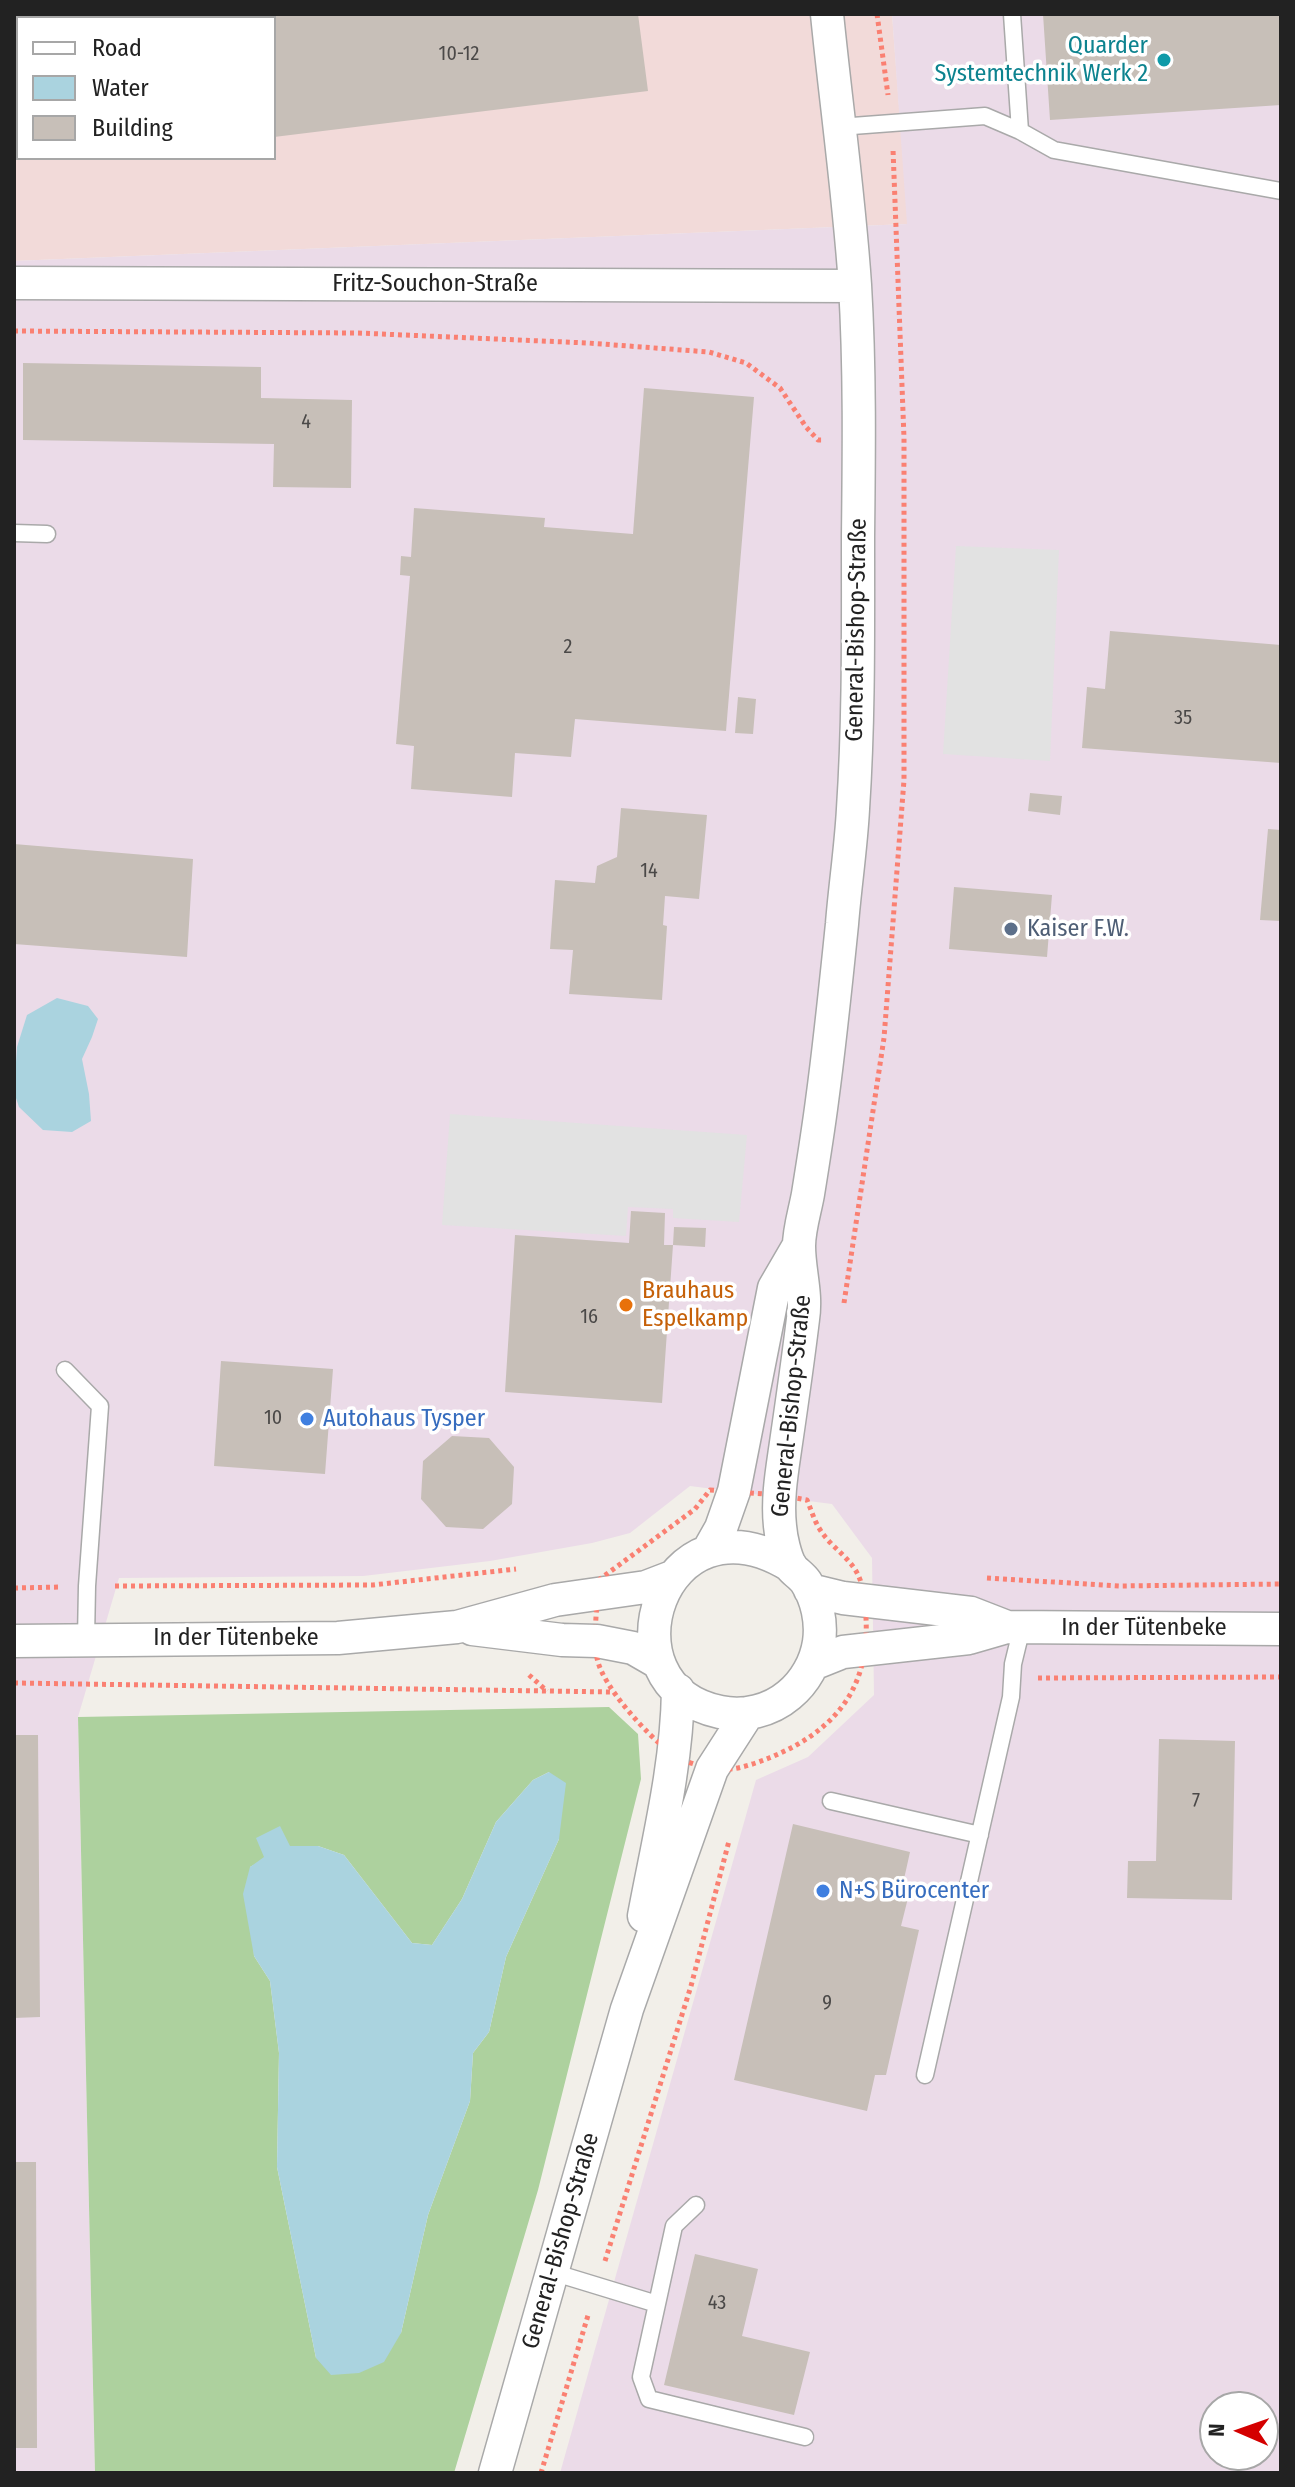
<!DOCTYPE html>
<meta charset="utf-8">
<style>
body{margin:0}
#map{position:relative;width:1295px;height:2487px;overflow:hidden;background:#f2efe9;font-family:"Fira Sans Condensed",sans-serif}
canvas{display:block}
.frame{position:absolute;inset:0;border:16px solid #222;pointer-events:none}
.legend{position:absolute;left:16px;top:16px;width:260px;height:144px;box-sizing:border-box;background:#fff;border:2px solid #a7a7a7;margin:0;padding:10px 14px;list-style:none;font-size:24px;color:#222}
.legend li{display:flex;align-items:center;gap:16px;height:40px}
.legend b{width:40px;border:2px solid #a7a7a7}
.north{position:absolute;left:1199px;top:2391px;width:80px;height:80px;box-sizing:border-box;background:#fff;border:2px solid #a7a7a7;border-radius:50%;rotate:272deg;font-size:22px;font-weight:700;line-height:32px;text-align:center;color:#222}
.north::after{content:'';display:block;margin:auto;width:28px;height:36px;background:#d40000;clip-path:polygon(50% 0,100% 100%,50% 72%,0 100%)}
</style>
<div id="map">
<canvas width="1295" height="2487"></canvas>
<div class="frame"></div>
<ul class="legend">
<li><b style="height:10px;background:#fff"></b>Road</li>
<li><b style="height:22px;background:#aad3df"></b>Water</li>
<li><b style="height:22px;background:#c7bfb8"></b>Building</li>
</ul>
<div class="north">N</div>
</div>
<script>
const g = document.querySelector('canvas').getContext('2d');
g.lineJoin = 'round';
function fill(path, color) {
  g.fillStyle = color;
  g.fill(path, 'evenodd');
}
function stroke(path, color, width, dash) {
  g.strokeStyle = color;
  g.lineWidth = width;
  g.lineCap = dash ? 'butt' : 'round';
  g.setLineDash(dash || []);
  g.stroke(path);
}
function write(font, color, halo, rows, align = 'center') {
  g.font = font + ' "Fira Sans Condensed",sans-serif';
  g.lineWidth = 7;
  g.setLineDash([]);
  g.textBaseline = 'middle';
  g.strokeStyle = halo;
  g.fillStyle = color;
  for (const [text, x, y, turn = 0] of rows) {
    g.save();
    g.translate(x, y);
    g.rotate((+turn || 0) * Math.PI / 180);
    g.textAlign = isNaN(turn) ? turn : align;
    if (halo) g.strokeText(text, 0, 0);
    g.fillText(text, 0, 0);
    g.restore();
  }
}
fill(new Path2D(`
 M14 14H892L908 224 14 261ZM18 18H274V158H18Z`), '#f2dad9');
fill(new Path2D(`
 M892 14H1281V2473H560L756 1780 808 1757 874 1695 872 1558 832 1504 690 1486 630 1533 592 1543 490 1561 363 1576 119 1578 78 1717 95 2473H14V261L907 224ZM1215 2407H1263V2455H1215Z`), '#ebdbe8');
fill(new Path2D(`
 M609 1707 638 1734 641 1779 538 2190 454 2473H95L78 1717ZM549 1772 559 1839 506 1957 489 2032 473 2053 470 2101 428 2215 401 2333 316 2358 277 2167 279 2053 270 1981 254 1956 250 1867 290 1846H318L344 1855 412 1943 432 1945 462 1899 496 1822 533 1780Z`), '#add19e');
fill(new Path2D(`
 M956 546 1059 550 1050 761 943 754Z
 M450 1114 747 1135 739 1222 673 1218V1209L628 1207 626 1236 442 1225Z`), '#e2e2e2');
fill(new Path2D(`
 M57 998 88 1006 98 1019 92 1037 82 1059 89 1094 91 1121 72 1132 43 1130 19 1107 14 1092 17 1047 27 1015Z
 M549 1772 566 1783 559 1839 506 1957 489 2032 473 2053 470 2101 428 2215 401 2333 384 2362 359 2373 331 2375 316 2358 277 2167 279 2053 270 1981 254 1956 243 1894 250 1867 264 1857 256 1838 280 1826 290 1846H318L344 1855 412 1943 432 1945 462 1899 496 1822 533 1780Z`), '#aad3df');
fill(new Path2D(`
 M262 14H638L648 91 274 137V18H263Z
 M1043 14H1281V105L1050 120Z
 M23 363 261 367V398L352 400 351 488 273 487 274 444 23 440Z
 M644 388 754 397 726 731 575 719 571 757 515 753 512 797 411 789 414 746 396 744 410 576 400 575 401 556 411 557 414 508 545 518 544 527 633 534Z
 M1110 631 1281 645V763L1082 748 1087 687 1105 689Z
 M738 697 756 699 753 734 735 733Z
 M1030 793 1062 796 1060 815 1028 811Z
 M621 808 707 815 699 899 665 896 663 925 667 926 662 1000 569 994 573 950 550 949 555 880 595 883 597 866 617 857Z
 M1268 829 1281 830V921L1260 920Z
 M14 844 193 859 187 957 14 944Z
 M954 887 1052 895 1047 957 949 949Z
 M631 1211 665 1213 664 1245H673L662 1403 505 1392 515 1235 629 1243Z
 M674 1227 706 1228 705 1247 673 1245Z
 M221 1361 333 1369 325 1474 214 1466Z
 M452 1436 489 1438 514 1467 512 1504 483 1529 446 1527 421 1499 423 1461Z
 M14 1735H38L40 2017 14 2018Z
 M1159 1739 1235 1741 1232 1900 1127 1898 1128 1861H1156Z
 M793 1824 910 1852 902 1888 910 1890 901 1926 919 1930 886 2075H875L867 2111 734 2080Z
 M14 2162H36L37 2448H14Z
 M695 2254 758 2269 742 2336 810 2352 794 2415 664 2385Z`), '#c7bfb8');
const service = new Path2D(`
 M1012 14 1020 131
 M839 127 985 116 1020 131 1054 150 1281 191
 M14 533 47 534
 M65 1370 100 1406 87 1586 86 1639
 M831 1801 980 1835
 M925 2075 1011 1697 1013 1664 1022 1627
 M552 2272 657 2304 674 2226 696 2205
 M657 2304 641 2377 649 2399 805 2437`);
const minor = new Path2D(`
 M14 283 855 286
 M708 1551 721 1528 734 1491 774 1288 799 1245
 M791 1566C661 1486 597 1687 720 1712 744 1717 770 1711 789 1695 805 1682 816 1662 819 1642 822 1622 817 1599 806 1582 802 1576 795 1572 791 1567 785 1556 781 1538 780 1526 777 1498 782 1471 786 1443 792 1402 798 1360 803 1319 807 1293 799 1271 799 1246 799 1229 805 1211 808 1194 813 1163 818 1132 822 1101 830 1042 836 983 842 924 845 886 851 847 853 809 859 718 858 628 858 537 859 453 860 369 855 285 849 195 836 104 827 14
 M810 1590 843 1598 971 1613 1007 1627
 M472 1629 562 1640 597 1641 633 1648 659 1663
 M14 1641 338 1638 457 1627 555 1600 646 1587 672 1577
 M813 1664 843 1652 969 1638 1007 1627 1281 1629
 M644 1916C658 1841 677 1766 678 1690
 M495 2473 627 2009 712 1769 748 1713`);
stroke(service, '#a9a9a9', 19);
stroke(minor, '#a9a9a9', 35);
stroke(new Path2D(`
 M877 14 888 95
 M14 331 358 333 588 343 709 352 746 363 780 388 806 427 818 440H824
 M844 1303 884 1038 904 780V438L893 149
 M710 1490 779 1495 807 1500C811 1509 814 1520 819 1528 833 1552 858 1559 863 1591 877 1675 846 1727 769 1758 751 1765 729 1773 710 1768 698 1766 680 1760 671 1753 648 1736 602 1686 597 1658 593 1639 597 1599 600 1579L695 1509Z
 M987 1578 1119 1586 1281 1584
 M115 1586 373 1585 516 1569
 M14 1588 61 1587
 M529 1675 547 1691
 M1038 1678 1281 1677
 M14 1683 613 1692
 M605 2261 691 1986 729 1841
 M541 2473 589 2312`), '#fa8072', 5, [4, 4]);
stroke(service, '#fff', 16);
stroke(minor, '#fff', 32);
for (const [x, y, r, color] of [
 [1164,60,8,"#0f9aa8"],
 [1011,929,8,"#5c6f8a"],
 [626,1305,8,"#e8710a"],
 [307,1419,8,"#3f7fe0"],
 [823,1891,8,"#3f7fe0"]
]) {
  const dot = new Path2D();
  dot.arc(x, y, r, 0, 2 * Math.PI);
  g.fillStyle = color;
  g.fill(dot);
  stroke(dot, '#fff', 3);
}
write('20px', '#4b4948', null, [
 ["10-12",459,54],
 ["4",306,422],
 ["2",568,647],
 ["35",1183,718],
 ["14",649,871],
 ["16",589,1317],
 ["10",273,1418],
 ["7",1196,1801],
 ["9",827,2003],
 ["43",717,2303]
]);
write('24px', '#0d838f', '#fff', [
 ["Quarder",1148,46],
 ["Systemtechnik Werk 2",1148,74]
], 'right');
write('24px', '#222', '#fff', [
 ["Fritz-Souchon-Straße",435,284],
 ["General-Bishop-Straße",857,630,-89],
 ["General-Bishop-Straße",792,1406,-84],
 ["In der Tütenbeke",1144,1628],
 ["In der Tütenbeke",236,1638],
 ["General-Bishop-Straße",561,2241,-74]
]);
write('24px', '#4e5e75', '#fff', [
 ["Kaiser F.W.",1027,929]
], 'left');
write('24px', '#c56008', '#fff', [
 ["Brauhaus",642,1291],
 ["Espelkamp",642,1319]
], 'left');
write('24px', '#366cbe', '#fff', [
 ["Autohaus Tysper",323,1419],
 ["N+S Bürocenter",839,1891]
], 'left');
</script>
